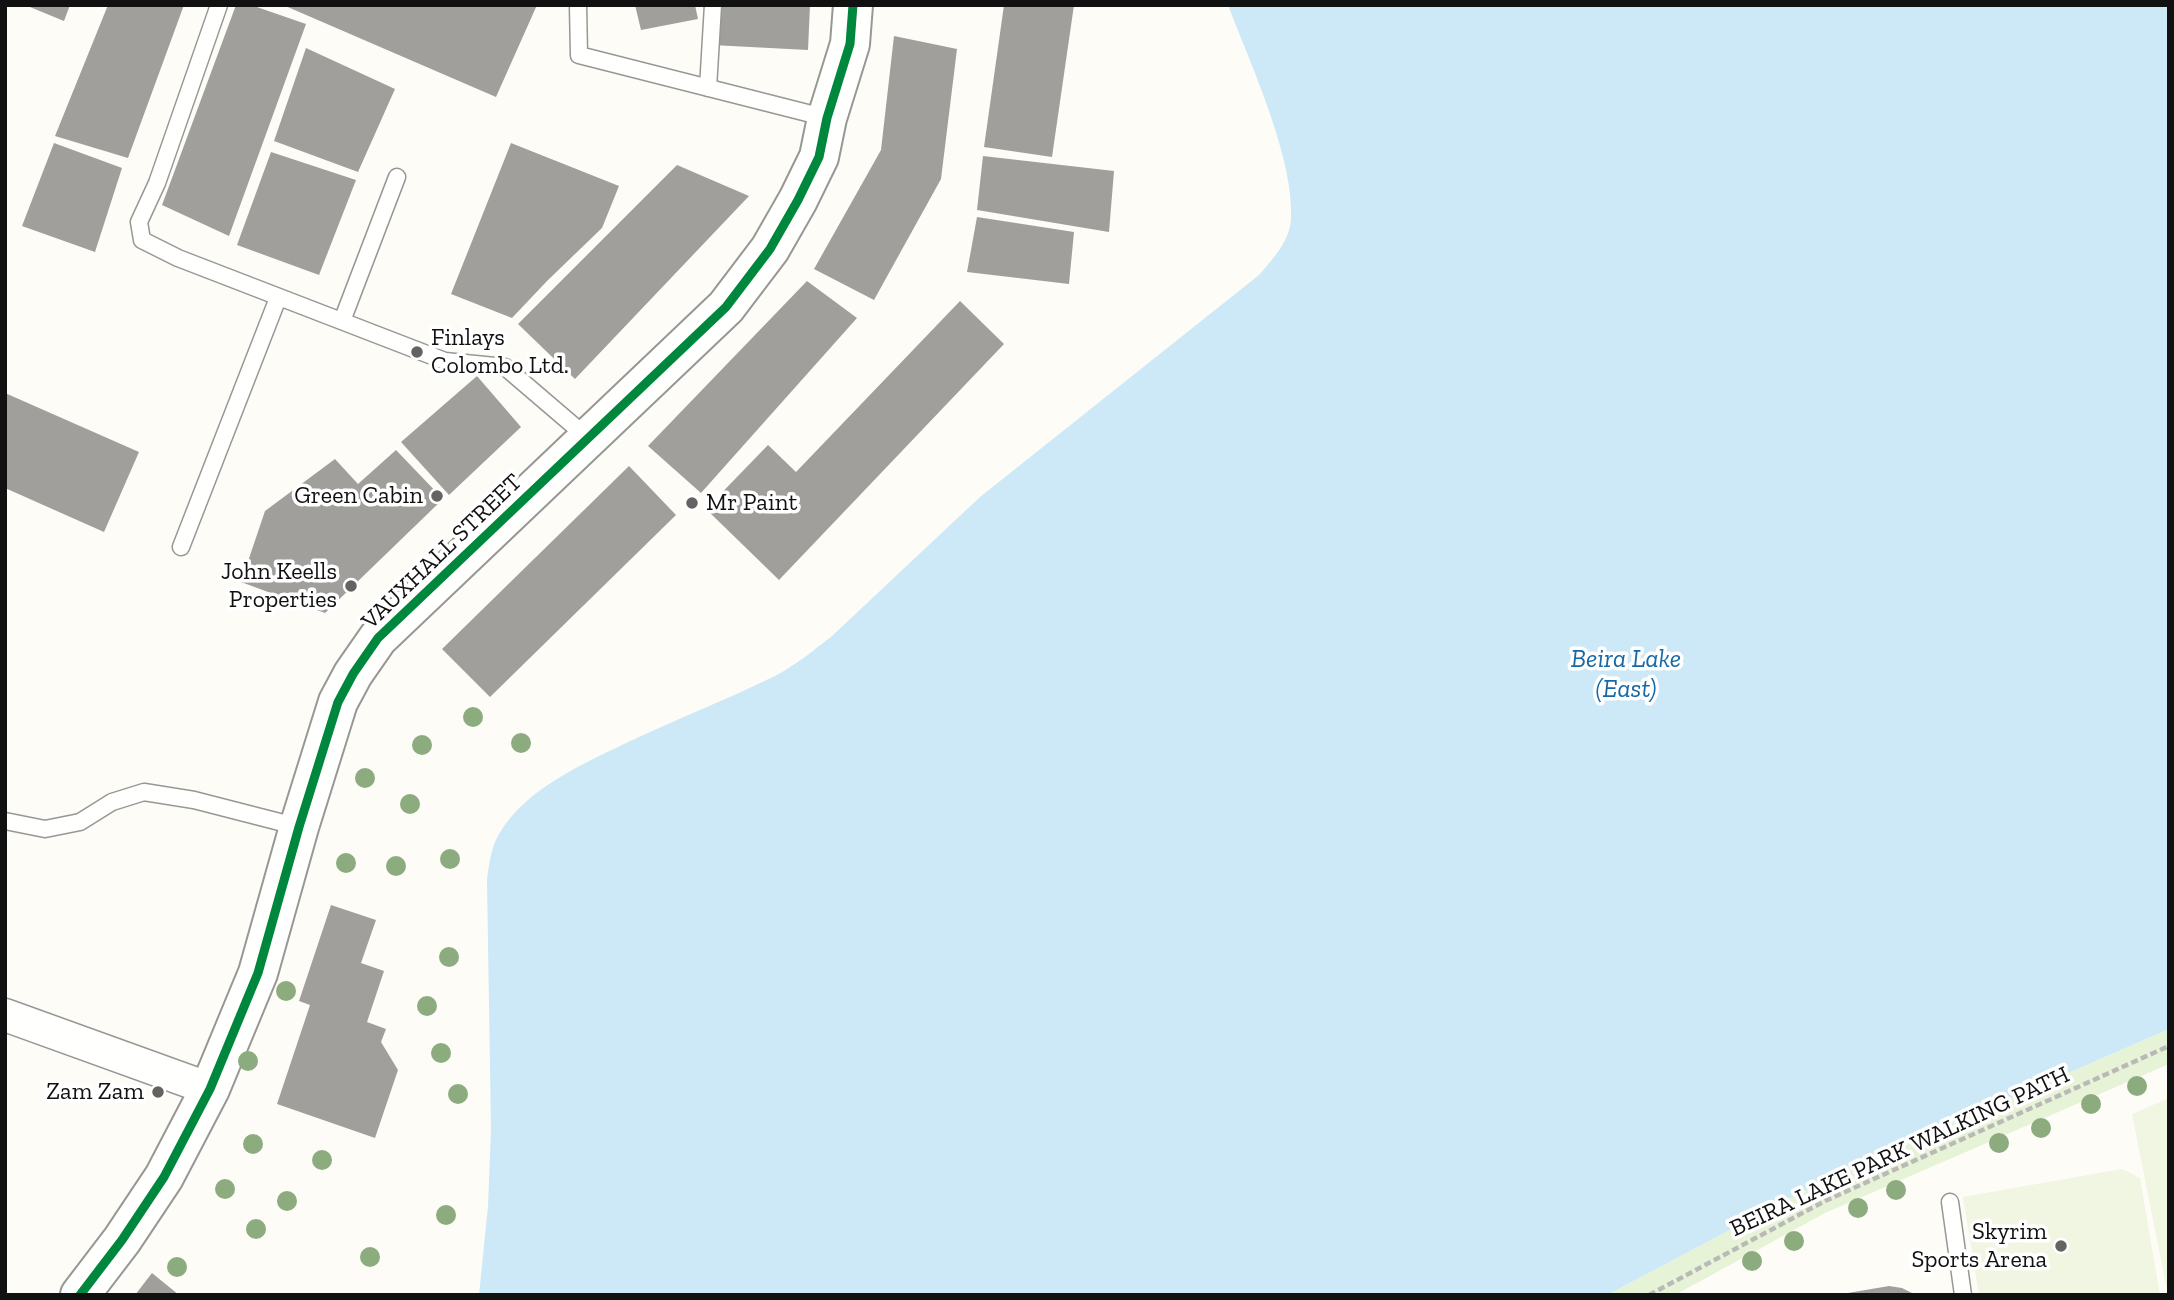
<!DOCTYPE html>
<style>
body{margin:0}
#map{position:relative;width:2174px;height:1300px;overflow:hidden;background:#fdfcf7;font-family:"Zilla Slab",serif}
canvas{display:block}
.frame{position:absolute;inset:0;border:7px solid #111;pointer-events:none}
</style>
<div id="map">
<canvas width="2174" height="1300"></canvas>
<div class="frame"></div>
</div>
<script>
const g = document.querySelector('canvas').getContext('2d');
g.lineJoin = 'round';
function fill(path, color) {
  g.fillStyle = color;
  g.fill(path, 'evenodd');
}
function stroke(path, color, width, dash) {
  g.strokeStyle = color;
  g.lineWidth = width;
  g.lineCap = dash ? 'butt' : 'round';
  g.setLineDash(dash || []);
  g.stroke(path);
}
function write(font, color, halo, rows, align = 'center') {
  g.font = font + ' "Zilla Slab",serif';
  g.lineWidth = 7;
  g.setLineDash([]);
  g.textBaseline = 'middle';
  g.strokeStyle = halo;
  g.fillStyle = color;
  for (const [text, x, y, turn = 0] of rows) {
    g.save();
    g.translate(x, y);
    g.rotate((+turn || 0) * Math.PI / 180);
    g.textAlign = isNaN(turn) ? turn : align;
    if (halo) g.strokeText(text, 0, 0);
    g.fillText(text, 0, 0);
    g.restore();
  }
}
fill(new Path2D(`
 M2169 1029V1064L1825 1213 1675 1295H1607L1832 1176Z`), '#e7f3d7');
fill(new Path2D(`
 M2169 1098V1295H2168L2132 1114Z
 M2122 1169 2140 1178 2160 1295H1979L1963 1197Z`), '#f0f6e1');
fill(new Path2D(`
 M1228 5H2169V1029L1832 1176 1607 1295H479L488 1206 491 1130 487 880C489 864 491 848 499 834 526 789 579 766 624 744 674 720 726 700 775 676 796 665 814 650 832 636L980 497 1259 275C1273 259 1289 242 1291 220 1295 159 1250 63 1228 5Z`), '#cde8f7');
fill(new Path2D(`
 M25 5H70L64 21Z
 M108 5H184L128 158 55 136Z
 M236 5H251L306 24 229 236 162 205Z
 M283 5H537L496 97Z
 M635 5H695L698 19 641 30Z
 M715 5H810L808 50 712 45Z
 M1004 5H1074L1052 157 984 147Z
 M894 36 957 49 941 179 874 300 814 269 881 150Z
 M306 48 395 89 358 172 274 141Z
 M54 143 122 168 95 252 22 226Z
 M511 143 619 186 602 228 547 281 512 318 451 294Z
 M271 152 356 180 319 275 237 245Z
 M983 156 1114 171 1109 232 977 210Z
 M677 165 749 196 575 379 518 324Z
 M977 217 1074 232 1069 284 967 272Z
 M807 281 857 318 701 493 648 446Z
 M960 301 1004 344 779 580 706 509 768 445 796 472Z
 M477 376 521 427 449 495 401 442Z
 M5 393 139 452 104 532 5 488Z
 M396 450 443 499 325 613 241 582 265 511 335 459 358 484Z
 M629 466 676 515 490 697 442 649Z
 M331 905 376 920 361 963 384 971 367 1022 386 1029 381 1042 398 1070 375 1138 277 1104 310 1005 299 1001Z
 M152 1273 179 1295H135Z
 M1889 1286 1902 1288 1916 1295H1836Z`), '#a19f9c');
const service = new Path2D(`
 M219 5 157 183 139 222 142 240 178 258 445 361 505 367 588 438
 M578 5 579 55 827 118
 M708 88 713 5
 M342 321 397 177
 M181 547 278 298
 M5 821 45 829 80 822 112 802 144 792 194 800 299 827
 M1950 1202 1963 1295`);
const minor = new Path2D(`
 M5 1015 210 1089`);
const tertiary = new Path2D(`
 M80 1295 122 1240 164 1177 210 1089 258 973 299 827 338 702 353 674 378 638 726 307 770 249 798 200 819 157 827 118 850 44 853 5`);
stroke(service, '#979795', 19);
stroke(minor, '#979795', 35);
stroke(tertiary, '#979795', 42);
stroke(new Path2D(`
 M1649 1295 1825 1201 2169 1046`), '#b9b9b8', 4.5, [7, 3.5]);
stroke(service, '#fffffe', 16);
stroke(minor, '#fffffe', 32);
stroke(tertiary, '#fffffe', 38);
stroke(new Path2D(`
 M80 1295 122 1240 164 1177 210 1089 258 973 299 827 338 702 353 674 378 638 726 307 770 249 798 200 819 157 827 118 850 44 853 5`), '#00873e', 9);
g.fillStyle = '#8cac80';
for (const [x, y] of [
 [473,717],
 [521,743],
 [422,745],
 [365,778],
 [410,804],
 [450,859],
 [346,863],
 [396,866],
 [449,957],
 [286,991],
 [427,1006],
 [441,1053],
 [248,1061],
 [2137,1086],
 [458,1094],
 [2091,1104],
 [2041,1128],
 [1999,1143],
 [253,1144],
 [322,1160],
 [225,1189],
 [1896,1190],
 [287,1201],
 [1858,1208],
 [446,1215],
 [256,1229],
 [1794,1241],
 [370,1257],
 [1752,1261],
 [177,1267]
]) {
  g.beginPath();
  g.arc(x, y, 10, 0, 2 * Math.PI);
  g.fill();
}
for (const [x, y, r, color] of [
 [417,352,7,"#646362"],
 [437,496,7,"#646362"],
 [692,503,7,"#646362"],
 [351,586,7,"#646362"],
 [158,1092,7,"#646362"],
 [2061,1246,7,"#646362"]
]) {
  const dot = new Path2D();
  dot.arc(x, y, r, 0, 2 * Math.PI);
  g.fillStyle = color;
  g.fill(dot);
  stroke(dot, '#fff', 2.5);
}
write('24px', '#111', '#fff', [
 ["Finlays",431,338,"left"],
 ["Colombo Ltd.",431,366,"left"],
 ["Green Cabin",423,496],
 ["Mr Paint",706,503,"left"],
 ["John Keells",337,572],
 ["Properties",337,600],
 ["Zam Zam",144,1092],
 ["Skyrim",2047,1232],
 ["Sports Arena",2047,1260]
], 'right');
write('24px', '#111', '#fff', [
 ["VAUXHALL STREET",442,552,-44],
 ["BEIRA LAKE PARK WALKING PATH",1900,1152,-25]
]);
write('italic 26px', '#1768a6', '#fff', [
 ["Beira Lake",1626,660],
 ["(East)",1626,690]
]);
</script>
